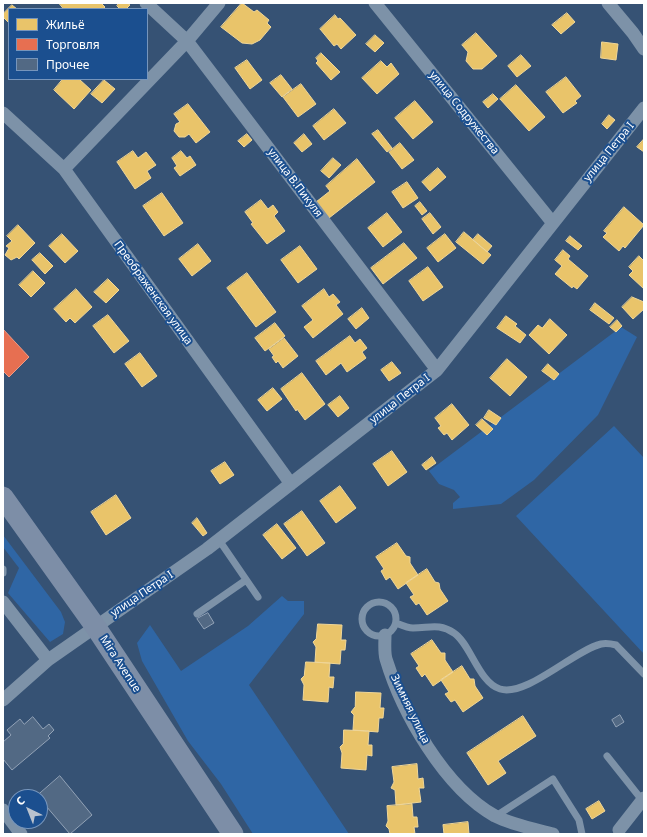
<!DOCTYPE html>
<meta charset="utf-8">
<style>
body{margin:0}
#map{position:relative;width:647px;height:837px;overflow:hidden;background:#365274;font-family:"Noto Sans",sans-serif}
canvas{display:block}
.frame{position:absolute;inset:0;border:4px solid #fff;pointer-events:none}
.legend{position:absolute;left:8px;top:8px;width:140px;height:72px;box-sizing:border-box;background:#1b4f8f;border:1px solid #7695bc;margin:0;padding:5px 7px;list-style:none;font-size:12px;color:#fff}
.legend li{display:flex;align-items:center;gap:8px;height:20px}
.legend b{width:20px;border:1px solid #7695bc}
.north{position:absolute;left:8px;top:789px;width:40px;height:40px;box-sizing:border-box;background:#1b4f8f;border:1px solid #7695bc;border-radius:50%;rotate:317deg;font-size:11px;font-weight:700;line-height:16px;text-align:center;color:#fff}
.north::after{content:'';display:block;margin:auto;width:14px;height:18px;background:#b9c2ce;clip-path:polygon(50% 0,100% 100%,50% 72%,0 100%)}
</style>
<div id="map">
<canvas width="647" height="837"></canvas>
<div class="frame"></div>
<ul class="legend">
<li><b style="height:11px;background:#e9c46a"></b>Жильё</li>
<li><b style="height:11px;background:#e76f51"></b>Торговля</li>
<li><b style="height:11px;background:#526984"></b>Прочее</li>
</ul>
<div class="north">С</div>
</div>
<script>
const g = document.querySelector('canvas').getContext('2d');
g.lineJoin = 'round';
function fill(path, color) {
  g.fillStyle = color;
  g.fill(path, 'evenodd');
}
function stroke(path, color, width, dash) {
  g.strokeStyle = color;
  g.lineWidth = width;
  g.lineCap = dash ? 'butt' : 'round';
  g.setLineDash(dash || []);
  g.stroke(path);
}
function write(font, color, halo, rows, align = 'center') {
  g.font = font + ' "Noto Sans",sans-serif';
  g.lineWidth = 4;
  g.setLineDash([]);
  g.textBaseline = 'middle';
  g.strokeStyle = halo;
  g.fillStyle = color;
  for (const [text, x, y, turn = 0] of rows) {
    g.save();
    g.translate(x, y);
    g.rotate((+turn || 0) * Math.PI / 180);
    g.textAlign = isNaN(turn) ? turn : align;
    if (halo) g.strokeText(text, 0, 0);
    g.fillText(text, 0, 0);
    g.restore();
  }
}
fill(new Path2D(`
 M621 327 637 337 598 415 534 480 501 504 453 509V503L460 497 454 490 439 484 429 471Z
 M614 426 644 458V654L516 516Z
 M3 535 61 612 65 622 63 634 50 642 8 593 19 568 3 547Z
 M282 596 288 601H304V614L249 685 349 834H253L221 784 188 741 142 661 137 643 150 625 181 671 248 626Z`), '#2f66a5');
const homes = new Path2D(`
 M59 3H101L105 7 103 9H64Z
 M119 3H127L130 5 126 9H120L117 6Z
 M242 3 254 12 257 10 269 20 267 23 271 27 260 40 252 44 242 43 221 27Z
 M12 5 17 9H9V23L3 17V14Z
 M567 13 575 22 561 34 552 25Z
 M335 15 338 19 340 18 356 35 341 49 337 44 334 46 320 29Z
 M476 33 497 56 482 69H473L466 61 468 52 462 45Z
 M375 35 384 43 375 52 366 44Z
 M602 42 618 44 616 60 601 58Z
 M321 53 340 72 331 80 316 63 318 61 316 58Z
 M521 55 531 66 517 77 508 66Z
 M247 60 262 80 250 89 235 68Z
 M381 61 387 67 391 63 399 74 377 94 362 78Z
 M281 75 292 89 282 97 270 83Z
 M566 77 581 96 575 101 577 103 563 113 546 92Z
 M63 79H79L91 90 74 109 54 90Z
 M104 80 115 89 102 103 91 94Z
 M301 84 316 104 298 117 283 97Z
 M516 85 545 117 529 131 500 99Z
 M493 94 498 99 488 108 483 102Z
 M415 101 433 122 413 139 395 118Z
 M188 104 210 132 196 143 189 134 185 137H179L174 131 176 124 180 122 174 114Z
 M334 109 346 123 324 140 313 126Z
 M609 115 615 120 607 129 602 124Z
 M378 130 392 148 387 152 372 134Z
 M247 134 252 140 244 147 238 141Z
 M304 134 312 144 302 152 294 143Z
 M644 139V152L637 147Z
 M400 143 414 160 402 169 389 152Z
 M133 151 138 158 146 152 156 165 147 171 151 178 135 189 117 162Z
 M181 151 187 158 190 156 196 165 180 176 174 168 177 166 172 158Z
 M333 158 341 165 329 178 321 171Z
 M357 159 375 182 329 218 316 202 330 191 326 186Z
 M438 168 446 177 430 191 422 182Z
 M407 182 418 198 403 208 392 192Z
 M162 193 183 223 164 236 143 206Z
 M261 200 268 209 273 205 278 212 274 216 285 231 267 244 251 224 253 223 245 212Z
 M420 202 427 211 422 215 415 206Z
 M624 207 644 225 625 248 623 246 619 251 603 237 607 233 604 231Z
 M387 213 402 232 383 247 368 228Z
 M430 213 441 227 433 234 422 219Z
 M18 225 35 243 19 259 17 257 11 260 5 255 9 248 6 246 12 241 7 236Z
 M464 232 491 255 483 264 456 242Z
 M62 234 78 251 65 263 49 246Z
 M445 234 456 248 438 262 427 248Z
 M478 234 492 246 487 252 473 240Z
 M570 236 582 246 578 250 566 241Z
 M404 243 417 258 383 284 371 268Z
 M198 244 211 261 192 276 179 259Z
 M300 246 317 269 298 283 281 260Z
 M563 250 570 256 568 259 588 276 577 289 573 286 572 288 555 274 562 266 555 260Z
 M40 253 53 266 45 274 32 260Z
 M639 256 643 260 644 258V289L629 275 633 271 629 267Z
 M428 267 443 287 423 301 409 281Z
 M33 271 45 283 31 297 19 285Z
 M247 273 276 312 256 327 227 288Z
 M108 279 119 290 106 303 94 292Z
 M76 289 92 307 75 323 70 318 66 322 54 309Z
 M324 289 329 297 333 294 340 302 336 305 343 314 313 338 304 327 313 320 302 306Z
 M632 297 644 302V309L633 319 622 307Z
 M595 303 614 318 609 324 590 310Z
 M362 308 369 318 356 329 348 319Z
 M108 315 129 341 114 353 93 326Z
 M506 316 517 324 515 326 526 335 520 343 497 328Z
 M550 319 567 335 549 354 529 335 538 325 542 328Z
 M617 320 622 326 616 332 610 327Z
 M275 323 285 336 265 351 255 338Z
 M350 336 355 343 360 339 367 348 362 352 366 358 347 372 341 363 326 375 316 361Z
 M284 338 298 356 283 368 278 361 276 363 272 357 274 356 269 349Z
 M140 353 157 376 142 387 125 364Z
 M507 359 527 377 510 396 490 378Z
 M392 362 401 373 389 381 381 370Z
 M548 364 559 374 554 380 542 371Z
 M302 373 325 404 305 420 297 409 296 411 281 389Z
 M273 388 282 399 267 411 258 400Z
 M340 396 349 408 338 417 328 405Z
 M452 404 469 425 452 440 447 433 444 435 438 428 441 426 435 418Z
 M489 410 501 418 496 425 484 418Z
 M482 419 493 429 487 435 476 425Z
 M392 451 407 472 388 486 373 464Z
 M432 457 436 463 426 470 422 465Z
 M225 462 234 475 220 484 211 471Z
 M340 486 356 508 336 523 320 501Z
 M116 495 131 518 106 535 91 512Z
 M302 511 325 543 307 556 284 524Z
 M197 518 207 533 203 536 192 523Z
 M277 524 296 548 282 559 263 535Z
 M397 543 406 556 410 557V563L418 575 398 589 390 577 386 580 381 571 384 569 376 557Z
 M427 569 435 582 439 583 440 589 448 601 427 615 419 603 416 605 410 597 414 595 406 583Z
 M318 624 342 625 341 640H346L345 650H341L340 664 315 662 316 647 313 642 316 639Z
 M432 640 441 653H445V660L453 672 433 686 425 674 422 677 416 668 419 666 411 654Z
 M306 662 330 663 329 677H334L333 688 329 687 328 702 303 700 304 685 301 679 304 676Z
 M462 666 470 679H474L475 686 483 698 463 712 455 700 451 702 445 694 449 692 441 680Z
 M356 692 381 693 380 708H384L383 718H379L378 732 353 730 354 715 351 712 355 707Z
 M523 716 536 736 498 761 506 773 488 785 467 753Z
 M344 730 369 731 368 745H372V756L367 755 366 770 341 768 342 753 340 747 343 744Z
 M417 764 418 779 423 778 424 788H419L421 802 396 805 395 790 391 788 394 782 392 767Z
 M599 801 605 811 592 819 586 809Z
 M412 804 413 817H417L418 827H414L415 834H390L389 829 386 826 388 821 387 806Z
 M468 822 469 834H444L443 825Z`);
fill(homes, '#e9c46a');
stroke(homes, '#f0d697', 1);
const shops = new Path2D(`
 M3 329 29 357 9 377 3 371Z`);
fill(shops, '#e76f51');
stroke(shops, '#ee9a85', 1);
const building = new Path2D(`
 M208 613 214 623 204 629 197 619Z
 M620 715 624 722 616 727 612 720Z
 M33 717 43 729 49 724 54 730 48 736 50 738 12 770 3 759V742L11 735 7 730 20 719 24 724Z
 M60 776 92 815 70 834 40 799V797L37 796Z`);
fill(building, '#526984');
stroke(building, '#92a2b6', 1);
stroke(new Path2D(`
 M219 540 258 597
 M3 569V573
 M362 619a17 17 0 1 1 34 0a17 17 0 1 1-34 0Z
 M197 614 246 580
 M396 623C401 625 407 628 413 628 430 628 439 623 454 633 470 643 479 683 500 689 527 697 573 651 601 644 606 643 612 644 616 645L644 674
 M607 756 642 800
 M496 816 553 779 579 820 582 834`), '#7d92a8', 7);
stroke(new Path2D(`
 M146 3 187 41 437 370
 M375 3 552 222
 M608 3 633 33 644 49
 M3 113 64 169 291 484
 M64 169 187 41 219 3
 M3 602 48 660
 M385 635C385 642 384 652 386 659 402 713 445 788 495 816 513 825 534 829 553 834
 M3 700 48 660 207 549 437 370 644 108
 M3 810 21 834
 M619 830 644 798`), '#7d92a8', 13);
stroke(new Path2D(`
 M3 497 95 626 233 834`), '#7d8ea7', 21);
write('11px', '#fff', '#1b4f8f', [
 ["улица Содружества",464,113,51],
 ["улица Петра I",609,152,-51],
 ["улица В.Пикуля",295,183,53],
 ["Преображенская улица",153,293,54],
 ["улица Петра I",400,399,-38],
 ["улица Петра I",142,594,-34],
 ["Mira Avenue",120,664,57],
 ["Зимняя улица",410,709,64]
]);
</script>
